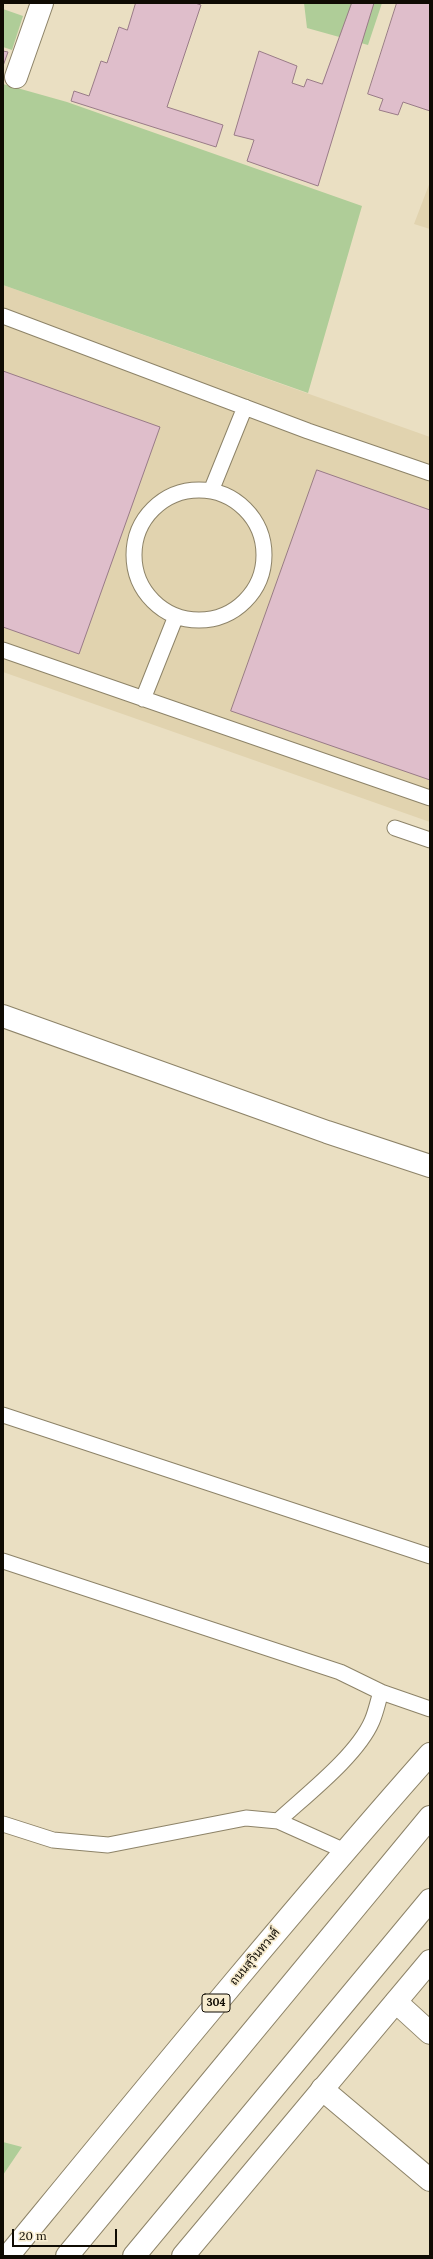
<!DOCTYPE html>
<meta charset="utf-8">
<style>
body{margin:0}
#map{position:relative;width:433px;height:2259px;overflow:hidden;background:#eadfc2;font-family:Lora,serif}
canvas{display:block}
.frame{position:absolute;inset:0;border:4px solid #0f0b03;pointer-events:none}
.scale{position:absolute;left:12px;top:2229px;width:105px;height:18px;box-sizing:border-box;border:2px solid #0f0b03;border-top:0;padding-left:5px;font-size:12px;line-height:14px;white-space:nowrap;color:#0f0b03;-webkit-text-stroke:3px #f7eccf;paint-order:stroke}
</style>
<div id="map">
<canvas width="433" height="2259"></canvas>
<div class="frame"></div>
<div class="scale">20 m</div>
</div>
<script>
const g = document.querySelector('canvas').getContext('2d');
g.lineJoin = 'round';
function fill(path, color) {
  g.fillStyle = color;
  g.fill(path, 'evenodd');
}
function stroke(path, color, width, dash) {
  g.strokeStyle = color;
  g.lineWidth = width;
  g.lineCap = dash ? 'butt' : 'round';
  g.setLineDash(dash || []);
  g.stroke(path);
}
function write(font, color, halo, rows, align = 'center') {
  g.font = font + ' Lora,Sarabun,serif';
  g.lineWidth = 3.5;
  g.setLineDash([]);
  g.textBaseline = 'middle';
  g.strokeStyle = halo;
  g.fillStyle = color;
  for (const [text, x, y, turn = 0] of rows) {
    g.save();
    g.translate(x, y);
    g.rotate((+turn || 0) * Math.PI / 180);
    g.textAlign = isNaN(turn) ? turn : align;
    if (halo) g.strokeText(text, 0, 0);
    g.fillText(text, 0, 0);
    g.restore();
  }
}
fill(new Path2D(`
 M430 182V229L414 224Z
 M3 285 430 437V822L3 672Z`), '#e1d3af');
fill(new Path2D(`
 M304 3H382L368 45 307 28Z
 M3 9 23 16 12 50 3 47Z
 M3 84 67 102 362 206 308 393 3 285Z
 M3 2142 22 2147 3 2175Z`), '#afcd98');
const building = new Path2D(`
 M136 3H195L201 5 167 107 223 125 216 147 71 101 74 91 89 96 101 61 107 63 119 27 127 30Z
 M352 3H374L318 186 247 161 254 140 234 135 259 51 297 66 292 83 304 87 307 79 322 84Z
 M397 3H430V111L403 102 398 115 379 110 383 99 368 94Z
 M3 51 8 52 3 66Z
 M3 371 160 427 79 654 3 627Z
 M317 470 430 510V780L231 711Z`);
fill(building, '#dfbecb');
stroke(building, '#997b87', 1);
const service = new Path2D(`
 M3 316 308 431 430 473
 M134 555a65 65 0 1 1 130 0a65 65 0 1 1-130 0Z
 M211 491 245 407
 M3 650 430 798
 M143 699 176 616
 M395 828 430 840
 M3 1415 430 1556
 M3 1561 340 1672 381 1692C378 1701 376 1712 372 1721 357 1756 306 1795 278 1821L345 1851
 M381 1692 430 1709
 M3 1824 53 1840 108 1845 246 1818 278 1821`);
const minor = new Path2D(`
 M16 77 42 3
 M3 1016 327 1132 430 1166
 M396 2002 430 2033
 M322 2089 430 2180`);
const trunk = new Path2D(`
 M8 2256C147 2087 285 1918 430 1754
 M67 2256 430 1817
 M134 2256 430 1900
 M183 2256 430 1961`);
stroke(service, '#8d8368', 17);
stroke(minor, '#8d8368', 24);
stroke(trunk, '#8d8368', 24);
stroke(service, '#fff', 15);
stroke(minor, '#fff', 22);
stroke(trunk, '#fff', 22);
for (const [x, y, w] of [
 [216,2003,28]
]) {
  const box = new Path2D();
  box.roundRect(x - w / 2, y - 9, w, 18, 3);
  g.fillStyle = '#f7eccf';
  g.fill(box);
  stroke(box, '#0f0b03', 1);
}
write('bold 11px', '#0f0b03', null, [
 ["304",216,2003]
]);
write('12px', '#0f0b03', '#f7eccf', [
 ["ถนนสุวินทวงศ์",255,1957,-50]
]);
</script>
